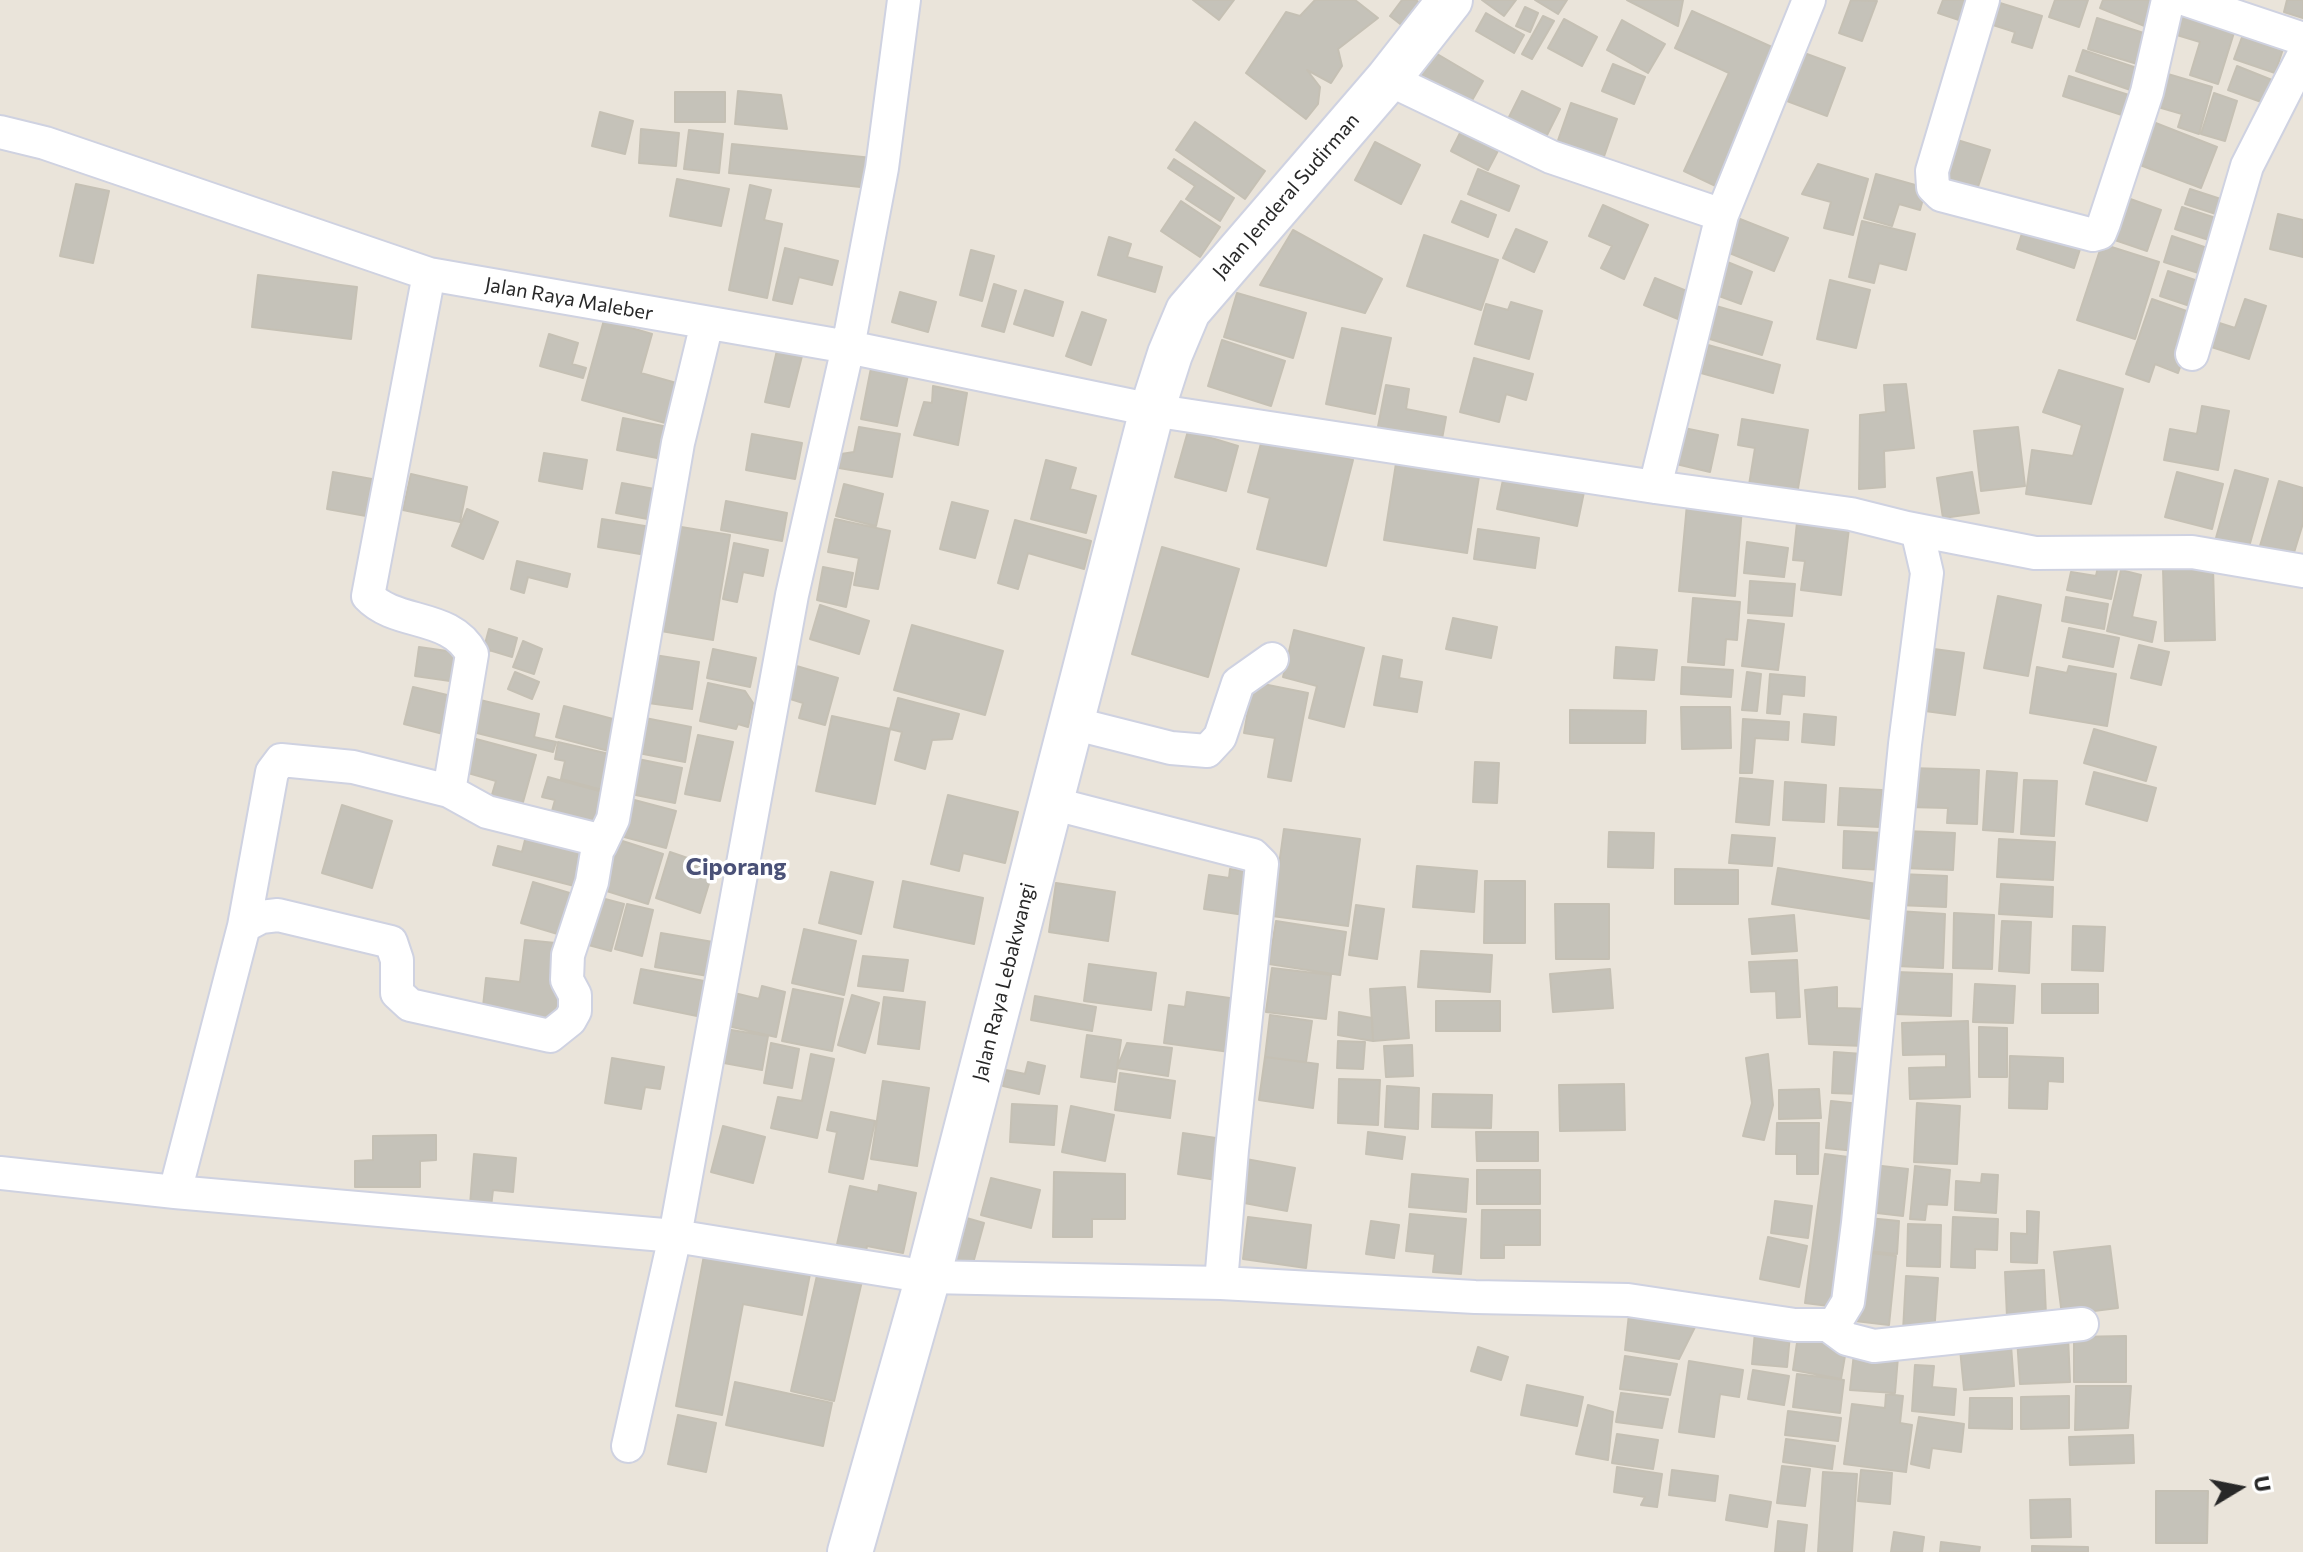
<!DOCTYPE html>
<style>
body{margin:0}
#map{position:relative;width:2303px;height:1552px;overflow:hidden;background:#eae4da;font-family:Commissioner,sans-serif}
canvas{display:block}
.north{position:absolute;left:2199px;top:1448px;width:80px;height:80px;-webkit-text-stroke:6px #fff;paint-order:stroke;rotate:80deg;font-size:22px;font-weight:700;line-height:32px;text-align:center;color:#282828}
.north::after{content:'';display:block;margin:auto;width:28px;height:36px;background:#282828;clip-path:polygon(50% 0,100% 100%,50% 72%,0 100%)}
</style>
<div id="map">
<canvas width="2303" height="1552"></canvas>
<div class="north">U</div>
</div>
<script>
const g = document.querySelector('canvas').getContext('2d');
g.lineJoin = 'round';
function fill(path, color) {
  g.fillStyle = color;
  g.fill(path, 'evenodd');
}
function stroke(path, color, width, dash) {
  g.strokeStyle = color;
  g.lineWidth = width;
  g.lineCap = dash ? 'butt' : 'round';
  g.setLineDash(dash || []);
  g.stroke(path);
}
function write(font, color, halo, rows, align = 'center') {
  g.font = font + ' Commissioner,sans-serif';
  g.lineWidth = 7;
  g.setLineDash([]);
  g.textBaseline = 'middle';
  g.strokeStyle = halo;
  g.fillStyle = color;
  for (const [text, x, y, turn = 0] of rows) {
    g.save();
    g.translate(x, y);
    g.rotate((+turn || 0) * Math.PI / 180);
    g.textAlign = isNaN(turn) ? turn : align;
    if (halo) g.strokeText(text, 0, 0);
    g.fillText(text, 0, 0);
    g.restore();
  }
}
const building = new Path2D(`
 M1193 0H1234L1219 20Z
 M1315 0H1355L1378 18 1338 49 1342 66 1331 83 1307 70 1320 87 1318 104 1306 119 1246 73 1286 12 1300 16Z
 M1402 0H1416L1422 5 1404 27 1390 16Z
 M1482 0H1516L1504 16Z
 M1535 0H1567L1558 14Z
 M1627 0H1683L1678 26Z
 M1851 0 1877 1 1862 41 1839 33Z
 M1943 0H1975L1968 23 1938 13Z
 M2055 0H2088L2079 27 2049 17Z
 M2103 0H2156L2152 29 2100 8Z
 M2287 0H2303V18L2284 12Z
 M2000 3 2042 16 2032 48 2012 42 2015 32 1993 25Z
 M2176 4 2237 23 2218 84 2190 75 2200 42 2167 32Z
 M1525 7 1538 13 1530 32 1516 26Z
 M1692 11 1783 52 1722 189 1684 171 1729 73 1675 48Z
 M1486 13 1524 35 1514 53 1476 31Z
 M1543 16 1554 21 1532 59 1522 54Z
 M2097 18 2156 37 2147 67 2088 49Z
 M1564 19 1597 37 1582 66 1548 48Z
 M1622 20 1665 44 1648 73 1607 50Z
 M2245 29 2285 43 2275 73 2234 59Z
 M1427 48 1483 81 1466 111 1410 78Z
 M1796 50 1845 68 1827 116 1779 98Z
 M2083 50 2146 71 2139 93 2076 71Z
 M1613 64 1645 77 1634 104 1602 91Z
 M2237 66 2272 80 2264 103 2228 90Z
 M2161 72 2212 87 2199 134 2178 127 2182 114 2151 105Z
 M2069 76 2132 96 2125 116 2063 96Z
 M738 91 781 95 787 129 735 124Z
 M1522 91 1560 109 1545 139 1507 121Z
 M675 92H725V122H675Z
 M2214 93 2237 101 2225 141 2201 134Z
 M1571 103 1617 119 1601 165 1555 149Z
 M600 112 633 121 625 154 592 146Z
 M2148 120 2217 147 2201 188 2132 162Z
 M1195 122 1265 171 1245 199 1176 150Z
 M1465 123 1503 141 1488 170 1451 151Z
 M641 129 679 133 676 166 639 163Z
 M689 130 723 134 719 173 684 169Z
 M1954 139 1990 150 1975 196 1940 185Z
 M1375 142 1420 165 1401 204 1355 180Z
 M732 144 873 158 870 188 729 173Z
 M1174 159 1234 198 1220 221 1186 199 1195 186 1168 168Z
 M1818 164 1868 179 1853 235 1824 228 1831 202 1802 194Z
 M1478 169 1519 186 1509 211 1468 194Z
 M1876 174 1926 188 1920 210 1899 204 1892 226 1864 218Z
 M677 179 729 189 721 226 670 216Z
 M76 184 109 191 93 263 60 256Z
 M750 185 771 190 764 220 782 224 767 298 729 290Z
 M2190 189 2230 202 2225 217 2185 204Z
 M2122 196 2161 210 2147 251 2109 238Z
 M1181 201 1220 227 1200 257 1161 231Z
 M1461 201 1496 215 1488 237 1452 222Z
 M1603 205 1648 225 1624 279 1601 268 1612 246 1589 236Z
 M2182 207 2222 220 2215 242 2175 229Z
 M2278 214 2303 220V257L2270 249Z
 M1735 217 1788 238 1774 271 1722 250Z
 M1862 221 1915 234 1906 270 1879 263 1874 283 1849 277Z
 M2025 224 2082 243 2074 268 2017 249Z
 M1516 229 1547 242 1534 272 1503 258Z
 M1293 230 1382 279 1365 313 1260 285Z
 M1424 235 1498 260 1481 310 1407 286Z
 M2172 236 2216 251 2208 276 2164 262Z
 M1109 237 1131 244 1127 257 1162 267 1155 292 1098 275Z
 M2102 244 2159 262 2135 339 2077 320Z
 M785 248 838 261 832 285 799 277 792 304 773 300Z
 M971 250 994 256 982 301 960 295Z
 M1720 259 1752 272 1741 304 1708 292Z
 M2168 271 2204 283 2196 308 2160 296Z
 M258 275 357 287 351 339 252 327Z
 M1655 278 1689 292 1678 319 1644 305Z
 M1830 280 1870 290 1856 348 1817 339Z
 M994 284 1016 291 1004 332 982 326Z
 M1025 290 1063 302 1053 336 1014 324Z
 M900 292 936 302 928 332 892 322Z
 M1237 293 1306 313 1293 358 1224 337Z
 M2152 299 2198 315 2178 373 2155 364 2149 382 2126 374Z
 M2245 299 2266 306 2249 359 2202 344 2210 320 2235 328Z
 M1511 302 1542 311 1529 359 1475 344 1486 304 1508 310Z
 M1709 304 1772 322 1762 355 1700 336Z
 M1082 312 1106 320 1091 365 1066 356Z
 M604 320 652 334 641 373 687 386 676 426 582 400Z
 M1342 328 1391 338 1375 414 1326 404Z
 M549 334 578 343 572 364 586 368 583 378 540 366Z
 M1222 340 1285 361 1271 406 1208 386Z
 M1708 345 1780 365 1773 393 1701 373Z
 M778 346 803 352 789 407 765 402Z
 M1474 358 1533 374 1526 400 1506 394 1499 422 1460 412Z
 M871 368 908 375 897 426 861 419Z
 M2059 370 2123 389 2091 504 2026 494 2032 450 2073 456 2082 425 2043 412Z
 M1906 384 1914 448 1884 451 1885 487 1859 489 1860 415 1886 412 1884 385Z
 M1386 385 1409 389 1406 409 1446 417 1440 450 1376 437Z
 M933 386 967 393 958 445 914 435 924 402 932 403Z
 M2202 406 2229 411 2218 470 2164 460 2170 429 2197 434Z
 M623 418 668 427 662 459 617 450Z
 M1742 419 1808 430 1797 494 1749 485 1755 448 1738 445Z
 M859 427 900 434 892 477 839 468 841 454 854 452Z
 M2018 427 2025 486 1981 491 1974 431Z
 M1684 428 1718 435 1710 472 1676 464Z
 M1188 431 1238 446 1226 491 1175 477Z
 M752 434 802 443 795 479 746 470Z
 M1263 436 1353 460 1326 566 1257 549 1270 498 1248 492Z
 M544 453 587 460 582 489 539 481Z
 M1397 457 1480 470 1467 553 1384 540Z
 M1046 460 1076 468 1070 489 1096 496 1086 533 1031 519Z
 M2235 470 2268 479 2247 554 2214 545Z
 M333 472 372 479 366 516 327 509Z
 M1972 472 1979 513 1943 518 1937 478Z
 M2177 472 2223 484 2212 529 2165 517Z
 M411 474 467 487 460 522 403 510Z
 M1504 475 1584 492 1577 526 1497 509Z
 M2279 481 2303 488V523L2293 556 2260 546Z
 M622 483 665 491 658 521 616 513Z
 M844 484 883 494 876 526 836 516Z
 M726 501 787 513 782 541 721 530Z
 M952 502 988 511 975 558 940 549Z
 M1687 504 1742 508 1735 596 1679 591Z
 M467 509 498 522 483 559 452 546Z
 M1798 513 1850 520 1841 595 1801 590 1805 561 1793 560Z
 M602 519 663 529 658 557 598 547Z
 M835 519 890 531 878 589 854 585 859 558 828 552Z
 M1015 520 1091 541 1084 569 1028 553 1018 589 998 583Z
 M669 525 730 535 713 640 661 631Z
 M1478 529 1539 538 1535 568 1474 559Z
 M1747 542 1788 548 1784 577 1744 573Z
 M734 543 768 550 763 576 743 572 737 602 723 599Z
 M1162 547 1239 569 1208 677 1132 654Z
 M2100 557 2119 560 2111 599 2067 590 2071 572 2096 576Z
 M517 561 570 574 567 587 528 577 524 593 511 589Z
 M823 567 853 573 846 607 817 600Z
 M2213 567 2215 640 2165 641 2163 568Z
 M2121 570 2141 575 2132 617 2156 622 2152 642 2107 631Z
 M1750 581 1795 584 1792 616 1748 613Z
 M1998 596 2041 605 2028 676 1984 668Z
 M2066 597 2108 604 2104 629 2062 621Z
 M1693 598 1740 602 1737 640 1726 639 1724 665 1688 662Z
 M820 605 869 621 859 654 810 639Z
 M1453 618 1497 627 1491 658 1446 649Z
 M1748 620 1784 624 1778 670 1742 666Z
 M912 625 1003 651 985 715 894 690Z
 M2069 628 2119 638 2113 667 2063 657Z
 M489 629 517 638 512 657 489 650 488 656 482 655Z
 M1294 630 1364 648 1344 727 1309 718 1317 686 1283 677Z
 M523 641 542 649 534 674 513 667Z
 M2139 645 2169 652 2161 685 2131 678Z
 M419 647 468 654 464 683 415 676Z
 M1616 647 1657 650 1654 680 1614 678Z
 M713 649 756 658 750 687 707 678Z
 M1934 649 1964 653 1955 715 1925 711Z
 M648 654 699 662 692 709 641 702Z
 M1383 656 1402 660 1399 678 1422 682 1417 712 1374 705Z
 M793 665 838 678 825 725 799 718 803 703 784 697Z
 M2069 666 2116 674 2107 726 2030 713 2037 667 2067 673Z
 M1682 667 1733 670 1731 697 1681 694Z
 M515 672 539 682 532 699 508 689Z
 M1747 672 1761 674 1757 711 1742 710Z
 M1770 674 1805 677 1804 696 1782 694 1780 714 1767 713Z
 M1253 682 1308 693 1291 781 1268 777 1275 738 1244 733Z
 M708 683 745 691 753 703 748 727 738 724 736 729 700 721Z
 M413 687 460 698 451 736 404 724Z
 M898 698 959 714 952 739 932 740 925 769 895 760 902 732 890 729Z
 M480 700 539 714 534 737 556 742 553 752 473 732Z
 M564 706 628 723 620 754 556 737Z
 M1681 707H1730L1731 748 1682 749Z
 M1570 710 1646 711 1645 743H1570Z
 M1804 714 1836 717 1834 745 1802 742Z
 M832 716 890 729 875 804 816 791Z
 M640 717 691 727 685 762 633 752Z
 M1743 719 1789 722 1788 740 1755 738 1752 773H1740Z
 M2094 729 2156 747 2146 781 2084 763Z
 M698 735 733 742 720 801 685 794Z
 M476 739 536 755 520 813 489 805 496 781 468 773Z
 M558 742 622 757 614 793 561 779 565 761 555 759Z
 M633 758 682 768 675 803 626 793Z
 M1475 762 1499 763 1497 803 1473 802Z
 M1909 768 1979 770 1977 824 1947 823 1948 808 1908 807Z
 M1987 771 2017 773 2013 832 1983 830Z
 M2094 772 2156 788 2147 821 2086 804Z
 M548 777 614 795 603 837 549 822 555 800 542 797Z
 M1740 778 1773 781 1769 825 1736 822Z
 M2024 780 2057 781 2054 836 2021 834Z
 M1785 782 1826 785 1824 822 1783 820Z
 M1840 788 1882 790 1880 827 1838 825Z
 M948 795 1018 812 1005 863 963 853 959 871 931 864Z
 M623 797 676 811 666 848 613 834Z
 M342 805 392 821 372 888 322 873Z
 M529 824 598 842 586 889 493 865 498 846 522 852Z
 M1284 829 1360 839 1348 926 1272 916Z
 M1844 831 1885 833 1884 870 1843 868Z
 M1905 831 1955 833 1953 870 1903 868Z
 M1609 832 1654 833 1653 868 1608 867Z
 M1732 835 1775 838 1772 866 1729 863Z
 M610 837 663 854 648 904 594 887Z
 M1999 839 2055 842 2053 880 1997 877Z
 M670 852 714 867 700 913 656 898Z
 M1417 866 1477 871 1474 912 1413 907Z
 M1778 868 1883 885 1877 920 1772 904Z
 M1230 869 1258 873 1251 916 1204 909 1209 875 1229 878Z
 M1675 869 1738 870V904H1675Z
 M831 872 873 882 861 934 819 923Z
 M1900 874 1947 876 1946 907 1898 905Z
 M903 881 983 898 974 944 894 927Z
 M1485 881H1525V943H1484Z
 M533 882 583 897 571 938 521 923Z
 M1056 883 1115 892 1108 941 1049 932Z
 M2001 884 2053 887 2052 917 1999 914Z
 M590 895 624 904 611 951 577 942Z
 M627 904 653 910 642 956 615 949Z
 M1555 904H1609V959H1556Z
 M1356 905 1384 909 1377 959 1349 955Z
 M1898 911 1945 914 1943 968 1896 966Z
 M1954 913 1994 915 1992 969 1953 968Z
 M1794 915 1797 951 1752 954 1749 919Z
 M1276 921 1346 932 1340 975 1269 964Z
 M2002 921 2031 922 2029 973 1999 971Z
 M2073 926 2105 927 2103 971 2072 970Z
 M804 929 856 941 844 995 792 983Z
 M661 933 713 942 708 976 655 967Z
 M525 940 566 944 557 1025 482 1016 486 978 520 982Z
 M1421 951 1492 955 1490 992 1418 987Z
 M863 956 908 960 903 991 858 986Z
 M1797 960 1800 1017 1777 1018 1776 991 1751 992 1749 962Z
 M1089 964 1156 973 1151 1010 1084 1001Z
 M1272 968 1331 975 1326 1019 1266 1012Z
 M641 969 704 981 697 1016 634 1003Z
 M1610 969 1613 1008 1553 1012 1550 974Z
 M1896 972 1952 974 1951 1016 1895 1014Z
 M1975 984 2015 986 2013 1023 1973 1022Z
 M2042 984H2098V1013H2042Z
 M762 986 785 992 776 1037 719 1024 726 991 759 999Z
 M1405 987 1409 1038 1373 1041 1370 989Z
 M1837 987V1008L1868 1009 1865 1046 1809 1044 1805 990Z
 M793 989 843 999 832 1051 782 1041Z
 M1187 992 1244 1000 1237 1053 1164 1043 1169 1005 1185 1007Z
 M852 995 879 1003 865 1053 838 1045Z
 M1035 996 1096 1007 1092 1031 1031 1020Z
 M884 997 925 1002 919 1049 878 1044Z
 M1436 1001H1500V1031H1436Z
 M1339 1012 1372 1018 1373 1041 1338 1035Z
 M1270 1015 1312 1021 1306 1062 1265 1057Z
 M1968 1021 1970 1097 1910 1099 1909 1068 1946 1067V1054L1903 1055 1902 1023Z
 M1979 1027 2007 1028V1077H1979Z
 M719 1028 768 1036 762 1070 713 1061Z
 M1087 1035 1121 1040 1115 1082 1081 1077Z
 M1338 1041 1365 1042 1363 1069 1337 1068Z
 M771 1043 799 1049 792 1088 764 1083Z
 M1127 1043 1172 1048 1168 1076 1117 1068Z
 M1412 1045 1413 1076 1386 1077 1384 1046Z
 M1834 1052 1863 1054 1861 1094 1832 1093Z
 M811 1054 834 1059 817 1138 771 1128 778 1097 802 1101Z
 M1768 1054 1773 1105 1764 1140 1743 1136 1752 1103 1746 1058Z
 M2010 1056 2063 1058V1082L2048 1081 2047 1109 2009 1108Z
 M1265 1057 1318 1064 1313 1108 1259 1100Z
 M612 1058 664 1067 660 1089 645 1087 641 1109 605 1103Z
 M1028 1062 1045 1066 1039 1094 1003 1086 1006 1070 1025 1074Z
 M1120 1073 1175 1081 1170 1118 1115 1110Z
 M1339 1079 1380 1080 1378 1125 1338 1123Z
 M883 1081 929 1088 917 1166 871 1159Z
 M1624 1084 1625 1130 1560 1131 1559 1085Z
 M1387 1086 1419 1088 1418 1129 1385 1127Z
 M1819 1089 1821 1118 1779 1119V1090Z
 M1433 1094 1492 1095 1491 1128 1432 1127Z
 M1831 1101 1860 1104 1855 1151 1826 1148Z
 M1917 1103 1960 1106 1957 1164 1914 1162Z
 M1012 1104 1057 1106 1054 1145 1010 1142Z
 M1071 1106 1114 1115 1105 1161 1062 1152Z
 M831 1112 875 1121 863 1179 829 1172 837 1132 827 1130Z
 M1777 1123H1819L1818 1174H1797V1154H1776Z
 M723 1126 765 1137 753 1183 711 1172Z
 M1368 1132 1405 1137 1402 1159 1366 1154Z
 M1476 1132H1538V1161H1477Z
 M1183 1133 1229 1140 1223 1181 1178 1174Z
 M436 1135V1160L420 1161V1187H355V1161L373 1160V1136Z
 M474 1154 516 1158 513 1192 493 1190 491 1207 470 1205Z
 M1825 1154 1856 1158 1837 1307 1805 1303Z
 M1246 1159 1295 1168 1287 1211 1239 1202Z
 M1873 1165 1908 1169 1903 1216 1868 1212Z
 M1915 1166 1950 1170 1947 1205 1927 1204 1925 1220 1910 1219Z
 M1477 1170H1540V1204H1477Z
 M1054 1172 1125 1174V1219H1092V1237H1053Z
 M1412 1174 1468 1179 1466 1212 1409 1207Z
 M1982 1174 1998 1175 1996 1213 1955 1210 1956 1181 1981 1183Z
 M991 1178 1040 1190 1031 1228 981 1215Z
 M879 1185 916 1193 903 1253 867 1246 865 1256 836 1249 850 1186 878 1192Z
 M1775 1201 1812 1206 1808 1238 1771 1233Z
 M1482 1210H1540V1245H1504V1258H1481Z
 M2027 1211 2039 1212 2037 1263 2011 1262V1233L2027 1234Z
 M1410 1214 1466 1219 1461 1274 1433 1272 1435 1254 1406 1251Z
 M963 1217 984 1223 972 1267 951 1261Z
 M1248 1217 1311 1225 1306 1268 1243 1259Z
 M1953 1217 1998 1219 1997 1250 1975 1249V1268L1951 1267Z
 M1868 1218 1899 1221 1897 1254 1866 1251Z
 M1371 1221 1399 1225 1394 1258 1366 1254Z
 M1908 1224 1941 1225 1940 1267 1907 1266Z
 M1768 1237 1807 1246 1799 1287 1760 1279Z
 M2110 1246 2118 1308 2062 1315 2054 1252Z
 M705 1250 811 1269 802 1315 743 1304 722 1415 676 1406Z
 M1862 1252 1896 1256 1889 1325 1855 1321Z
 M2044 1270 2046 1315 2007 1317 2005 1272Z
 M818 1271 862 1281 834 1401 791 1391Z
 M1906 1276 1938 1278 1934 1334 1903 1331Z
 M1629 1314 1696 1325 1679 1359 1625 1350Z
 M1755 1332 1790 1335 1787 1367 1752 1364Z
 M1798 1336 1847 1344 1841 1379 1793 1370Z
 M2068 1336 2070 1382 2020 1384 2017 1338Z
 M2126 1336V1382H2074V1337Z
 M2011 1345 2014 1386 1964 1390 1960 1349Z
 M1478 1347 1508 1357 1501 1380 1471 1371Z
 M1854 1353 1898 1357 1895 1393 1850 1390Z
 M1625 1356 1677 1364 1670 1395 1620 1389Z
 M1689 1361 1743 1370 1739 1397 1720 1394 1714 1437 1679 1432Z
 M1915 1365 1934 1366 1932 1387 1956 1389 1954 1415 1912 1411Z
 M1753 1370 1789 1376 1784 1405 1748 1399Z
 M1797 1374 1844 1380 1840 1413 1793 1407Z
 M735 1382 832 1403 823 1446 726 1425Z
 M1527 1385 1583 1397 1577 1426 1521 1415Z
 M2076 1386H2131L2128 1428 2075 1430Z
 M1621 1393 1668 1399 1662 1428 1616 1422Z
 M1886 1394 1903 1396 1900 1423 1912 1425 1906 1472 1844 1464 1852 1404 1885 1408Z
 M2069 1396V1428L2021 1429V1397Z
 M1970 1398H2012V1429L1969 1428Z
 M1588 1405 1613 1412 1608 1460 1576 1454Z
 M1788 1411 1841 1418 1838 1441 1785 1435Z
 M678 1415 716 1423 706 1472 668 1464Z
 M1919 1417 1964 1424 1961 1452 1932 1448 1929 1468 1911 1464Z
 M1617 1434 1658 1440 1653 1469 1612 1463Z
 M2133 1435 2134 1463 2070 1465 2069 1437Z
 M1786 1439 1835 1446 1832 1469 1783 1462Z
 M1782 1466 1810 1469 1805 1506 1777 1503Z
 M1617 1467 1662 1474 1657 1507 1641 1505 1645 1497 1614 1492Z
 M1672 1470 1718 1476 1715 1501 1669 1495Z
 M1861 1470 1892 1473 1890 1504 1858 1501Z
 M1823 1472 1857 1474 1852 1552H1818Z
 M2156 1491H2208L2207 1543H2156Z
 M1730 1495 1771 1502 1767 1527 1726 1520Z
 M2070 1499 2071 1537 2031 1538 2030 1500Z
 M1778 1521 1807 1525 1804 1552H1775Z
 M1894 1532 1924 1537 1922 1552H1891Z
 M1941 1542 1980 1547 1979 1552H1940Z
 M2032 1546 2088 1547V1552H2032Z`);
fill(building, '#c5c2b9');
stroke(building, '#c5c0b4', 2);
const minor = new Path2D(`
 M1983 0 1932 171 1933 187 1941 195 2093 235 2100 233 2104 223 2147 92 2168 0
 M2187 0 2303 39
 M1388 79 1551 157 1722 215
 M0 132 45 143 429 274 848 347 1152 410 1655 487 1851 514 1907 528 2035 553 2192 552 2303 571
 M2192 354 2247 166 2303 56
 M1655 487 1722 215 1809 0
 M1072 723 1171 748 1207 751 1220 737 1238 683 1272 659
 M1051 803 1253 855 1262 864 1232 1150 1221 1283
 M600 846 613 819 678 443 707 323
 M244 926 272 772 281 760 353 767 449 791
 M0 1173 175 1192 675 1236 928 1277 1221 1283 1475 1297 1628 1300 1795 1325H1834L1848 1302 1858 1223 1905 744 1927 573 1917 530 1907 528
 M175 1192 244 926 261 917 278 915 391 942 397 960V993L410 1005 550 1036 570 1020 575 1011V995L567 980 568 955 592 882 599 840 487 812 449 791 472 654C451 613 396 626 368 596L429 274
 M1828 1325 1847 1339 1874 1346 2082 1324
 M628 1446 675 1236 792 595 848 347 882 168 904 0`);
const secondary = new Path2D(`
 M850 1552 928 1277 1152 410 1170 354 1188 311 1388 79 1450 0`);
stroke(minor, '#cfd2e1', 36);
stroke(secondary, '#cfd2e1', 48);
stroke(minor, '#fff', 32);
stroke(secondary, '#fff', 44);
write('20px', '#282828', '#fff', [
 ["Jalan Jenderal Sudirman",1286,196,-49],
 ["Jalan Raya Maleber",569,299,10],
 ["Jalan Raya Lebakwangi",1004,982,-76]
]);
write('bold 24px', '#4a5177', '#fff', [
 ["Ciporang",736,867]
]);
</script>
